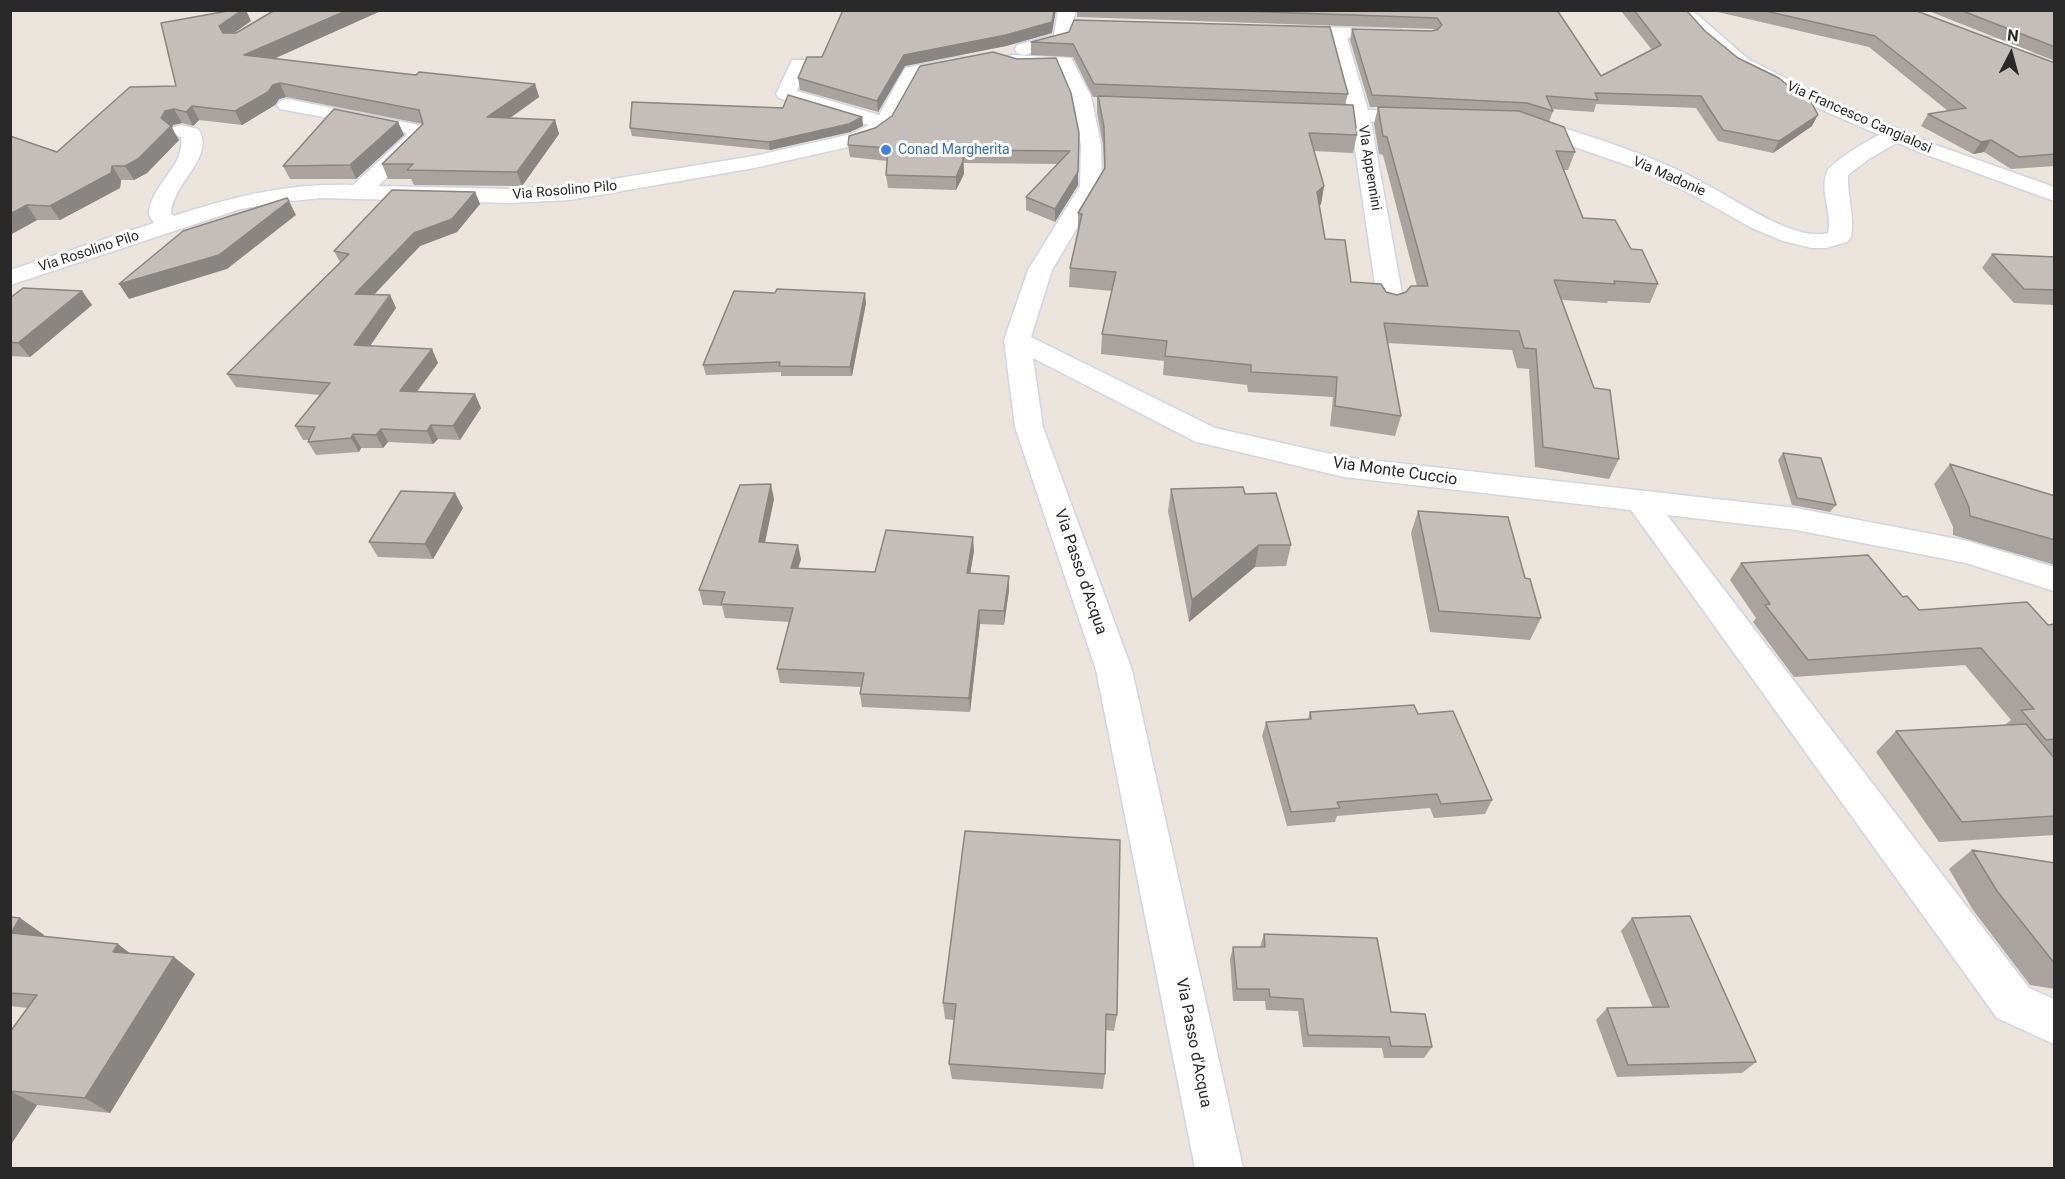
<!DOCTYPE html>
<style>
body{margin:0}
#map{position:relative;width:2065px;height:1179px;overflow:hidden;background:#ebe4dc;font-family:Roboto,sans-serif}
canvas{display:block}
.frame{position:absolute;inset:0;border:12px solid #292929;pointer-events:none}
.north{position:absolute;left:1981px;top:24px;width:60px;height:60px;-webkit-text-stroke:4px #fff;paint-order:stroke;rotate:6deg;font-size:16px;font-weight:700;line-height:24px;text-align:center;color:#292929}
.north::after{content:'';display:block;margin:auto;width:21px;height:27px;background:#292929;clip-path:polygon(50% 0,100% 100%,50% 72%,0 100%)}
</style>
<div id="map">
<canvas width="2065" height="1179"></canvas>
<div class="frame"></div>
<div class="north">N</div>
</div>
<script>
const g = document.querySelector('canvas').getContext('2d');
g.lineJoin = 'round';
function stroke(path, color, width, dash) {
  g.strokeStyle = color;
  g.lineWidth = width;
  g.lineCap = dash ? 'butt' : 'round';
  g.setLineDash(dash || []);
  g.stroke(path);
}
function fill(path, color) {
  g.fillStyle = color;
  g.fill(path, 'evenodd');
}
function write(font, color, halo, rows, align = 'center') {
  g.font = font + ' Roboto,sans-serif';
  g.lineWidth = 6;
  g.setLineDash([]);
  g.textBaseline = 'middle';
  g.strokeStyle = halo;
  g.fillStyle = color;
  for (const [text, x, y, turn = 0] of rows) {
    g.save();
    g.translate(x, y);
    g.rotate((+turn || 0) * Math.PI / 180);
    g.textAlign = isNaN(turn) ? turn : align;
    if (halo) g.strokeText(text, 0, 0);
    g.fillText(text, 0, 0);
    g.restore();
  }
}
const minor = new Path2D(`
 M1058 10H1076L1068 42 1024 55 1017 53 1015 49 1017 45 1054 35Z
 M1285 26 1395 29 1401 30 1404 34 1401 38 1395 39 1347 38 1368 110 1419 112 1426 114 1429 118 1426 122 1419 124 1371 122 1404 304 1400 309 1391 312 1382 309 1378 304 1351 122 1301 118 1298 114 1301 110 1348 109 1329 38 1279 35 1276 31 1279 27Z
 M1984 37 2054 45V55L1978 46 1975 42 1978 38Z
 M1012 55 1071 58 1091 96 1101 145 1102 186 1052 270 1031 337 1215 428 1344 457 1796 508 1968 541 2054 567V591L1966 563 1796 530 1667 515 2029 988 2054 999V1044L1997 1018 1631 510 1344 477 1206 444 1196 442 1033 358 1043 427 1132 670 1243 1168H1195L1096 670 1015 427 1004 340 1028 270 1080 186 1081 145 1073 105 1057 67 1005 65 1003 61 1005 57Z
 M959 57 966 59 968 63 966 67 919 76 892 127 876 138 857 145 754 168 570 200 510 203 321 198 282 202 241 209 10 285V270L154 223 149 215C149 185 186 167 181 137L174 135 171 131 174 127 181 125 198 129C217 156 172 183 171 214L174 216C235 196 289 183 353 185L407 135 404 132 280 109 277 105 280 101 287 99 424 126 427 137 424 141 378 186 510 189 570 186 754 156 851 134 869 125 779 98 776 94 792 60H806L808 64 797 91 879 115 905 68Z
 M1527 118C1571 129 1615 144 1657 161 1674 168 1691 176 1707 185 1737 200 1794 242 1828 233 1833 214 1819 191 1827 172 1831 161 1877 135 1889 130 1895 129 1898 129 1903 131L1906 135 1903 139 1869 159 1848 175C1847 196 1855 216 1851 237L1847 242 1826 248H1812L1783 241 1752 228 1691 194 1641 170 1520 128 1517 124 1520 120Z`);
const tertiary = new Path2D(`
 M1674 10H1692L1748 59 1811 91 1933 144 2054 187V201L1919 152 1797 99 1734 67 1702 40Z`);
stroke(minor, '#d1d4e1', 3);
stroke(tertiary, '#d1d4e1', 3);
fill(minor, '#fff');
fill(tertiary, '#fff');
fill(new Path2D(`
 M275 10H383L273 59 398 73 535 84 539 97 510 118 555 120 559 134 522 186 414 185 411 179H388L382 164 423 124 286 97 279 99 275 105 242 125 199 120 193 126 182 123 173 125 172 128 179 140 147 173 134 180H121L120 188 60 220H37L10 235 57 152 176 86 161 23 251 21 234 33H236Z
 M1077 10H1557L1601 76 1652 50 1621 11 1613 10H1686L1705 31 1812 126 1773 153 1718 141 1696 108 1596 104 1594 112 1551 109 1553 111 1549 122 1575 152 1568 170H1564L1583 218 1631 249 1658 284 1650 303 1608 301 1607 303 1562 300 1619 459 1609 479 1535 467 1529 369 1517 368 1512 350 1387 343 1401 416 1395 436 1330 426 1333 397 1248 392 1247 385 1163 375 1164 361 1101 354 1102 334 1112 291 1069 287 1070 268 1078 232V213L1104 170 1103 145 1097 113V97H1093L1073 57 1031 55V42L1069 32 1348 94 1345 105 1357 135 1353 153 1314 151 1324 186 1321 204 1319 206 1325 239 1351 282 1397 295 1406 292 1417 286 1383 155 1379 154 1374 124 1378 107H1370L1350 40 1352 29 1435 31 1434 29 1077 17Z
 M1709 10H1914L2055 63V166L2011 169 1984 152 1973 154 1921 126 1928 114 1948 111 1869 47Z
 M1926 10H2055V61Z
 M1052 33 1006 46 905 66 878 112 800 90 798 78 822 57Z
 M1056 58 1078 185 1055 222 1026 210V197L1058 164 964 163V174L956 190 888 188 886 175 887 161 850 157 848 145 875 128 1017 59Z
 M862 117 863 126 850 132 770 150 632 136 630 128Z
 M398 122 404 135 356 179H290L283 166Z
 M475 192 480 204 457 232 420 246 374 295H390L396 308 370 346 438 363 417 392 481 408 460 440 438 439 433 444 388 442 383 448H361L359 452 316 455 308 442 309 440H303L295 426 320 395 236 387 227 374 340 262 334 251Z
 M1992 254 2055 257V305L2014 303 1982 268Z
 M82 291 92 305 30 357 10 356V298Z
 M866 303 852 376H781V372L706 375 703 365Z
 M1783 453 1836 505 1830 512 1792 505 1778 460Z
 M1950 464 2055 496V565L1953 535V527L1934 484Z
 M1171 489 1245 494 1291 545 1286 566 1255 567 1189 622 1168 511Z
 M774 499 765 543 801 559 798 568 875 572 974 551 970 573 1009 576V590L1004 625 980 624 970 712 862 707 860 694 861 687 780 683 777 669 789 622 725 618 722 606 703 605 699 590Z
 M463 508 433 559 378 557 369 542Z
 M1418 511 1525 578 1541 618 1530 640 1430 632 1411 533Z
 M1741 563 1903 597 1919 610 2048 625 2055 624V754L2051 755 2055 759V835L1939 842 1876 752 1896 731 2005 725 2011 720 1965 665 1794 677 1753 622 1756 618 1730 580Z
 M1310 712 1418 714 1492 800 1485 814 1434 818 1430 808 1337 816 1335 822 1287 826 1262 736 1266 722 1308 719Z
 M1972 850 2055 863V989L2030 985 1973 910 1949 869Z
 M10 917 20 918 44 935 43 936 131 954 195 974 110 1113 37 1105 10 1146V1032L28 1008 10 1006Z
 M1632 918 1756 1062 1742 1073 1617 1077 1596 1020 1607 1008H1653L1621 931Z
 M1264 934 1391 1012 1432 1047 1424 1058H1384L1382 1048 1303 1047 1298 1011 1266 1010 1265 1001H1233L1230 959 1233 947H1260Z
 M943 1003 1117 1015 1114 1031 1106 1030 1105 1074 1103 1089 952 1079 949 1064 954 1020 945 1019Z`), '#a8a39f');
fill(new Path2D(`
 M242 10H246L251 21 225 39 219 26Z
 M348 10H383L251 69 244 55Z
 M1054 10H1056L1052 33 1006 46 905 66 878 112 877 101 904 55Z
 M280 83 286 97 279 99 275 105 242 125 235 111 273 85Z
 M535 84 539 97 492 131 487 117Z
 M192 106 199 120 193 126 186 112Z
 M174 109 182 123 173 125 172 128 179 140 147 173 134 180 125 166 161 118 165 111Z
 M1818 115 1812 126 1773 153 1779 141Z
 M862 117 863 126 850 132 770 150 769 142Z
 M555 120 559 134 522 186 517 172Z
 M398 122 404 135 356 179 350 165Z
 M1991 140 1984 152 1973 154 1981 142Z
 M963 161 964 174 956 190V177Z
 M112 166 121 180 120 188 60 220 50 206Z
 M1078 172V185L1055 222V209Z
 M1324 186 1321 204 1314 211 1317 192Z
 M475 192 480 204 457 232 420 246 361 308 355 294 414 233Z
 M289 201 296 215 227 269 129 299 119 284Z
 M27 205 37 220 10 235V214Z
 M82 291 92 305 30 357 18 343Z
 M865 293 866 303 852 376 850 367Z
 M390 295 396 308 361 359 354 345Z
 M432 349 438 363 407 404 400 391Z
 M475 394 481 408 460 440 453 426Z
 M431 425 438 439 433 444 427 431Z
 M381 429 388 442 383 448 376 435Z
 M353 434 361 448 359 452 351 438Z
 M771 484 774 499 762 556 759 542Z
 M455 493 463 508 433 559 425 544Z
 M973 537 974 551 968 587 967 573Z
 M798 545 801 559 794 582 791 568Z
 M1259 545 1255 567 1189 622 1192 600Z
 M1009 576V590L1004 625V611Z
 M979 610 980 624 970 712 969 698Z
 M20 918 44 935 35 950 11 933Z
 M118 944 140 961 113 952Z
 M174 957 195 974 110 1113 85 1098Z
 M10 1091 37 1105 10 1146Z`), '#888582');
const building = new Path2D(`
 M233 10H242L219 26 223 33H236L275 10H348L244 55 398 73 416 75 419 72 535 84 487 117 555 120 517 172 407 170 413 164H382L423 124 419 110 280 83 273 85 268 92 235 111 192 106 186 112 174 109 165 111 161 118 171 126 138 159 125 166H112L111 173 50 206 27 205 10 214V136L57 152 130 87 176 86 161 23Z
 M843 10H1054L1052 22 1006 35 904 55 877 101 798 78 807 57H822Z
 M1212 10H1557L1601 76 1661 45 1634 10H1686L1705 31 1738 58 1779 78 1794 91 1806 92 1818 115 1779 141 1723 130 1701 96 1595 93 1598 100 1546 96 1553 111 1527 103 1372 95 1352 29 1431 31 1437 30 1442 25 1437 18Z
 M1761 10H1914L2055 63V154L2019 157 1991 140 1981 142 1928 114 1966 108 1875 36Z
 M1960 10H2055V47Z
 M1074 20 1330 27 1348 94 1094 84 1073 44 1031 42 1069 32Z
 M993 52 1017 59 1056 58 1071 93 1079 133 1078 172 1055 209 1026 197 1070 151 963 150V161L956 177 886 175 888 148 848 145 849 136 875 128 892 116 920 66Z
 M788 95 862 117 849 124 769 142 630 128 632 102 783 108Z
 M1098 96 1353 105 1357 135 1309 133 1324 186 1317 192 1325 239 1345 240 1351 282 1381 284 1386 292 1397 295 1406 292 1411 286H1428L1387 137 1383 136 1378 107 1519 111 1564 127 1575 152 1556 151 1583 218 1615 220 1631 249 1642 250 1658 284 1614 281 1615 284 1554 280 1594 388 1610 390 1619 459 1543 447 1536 349 1524 348 1519 331 1384 323 1401 416 1335 406 1337 377 1251 372V365L1165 356 1167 341 1102 334 1116 272 1070 268 1082 214 1078 213 1105 168 1104 127Z
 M334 109 398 122 350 165 283 166Z
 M392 190 475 192 452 219 414 233 355 294 390 295 354 345 432 349 400 391 475 394 453 426 431 425 427 431 381 429 376 435 353 434 351 438 308 442 315 427 295 426 330 383 227 374 349 254 334 251Z
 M287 198 289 201 219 255 119 284 183 231Z
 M1992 254 2055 257V290L2024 289Z
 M23 288 82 291 18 343 10 342V298Z
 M777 289 865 293 850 367 779 366 780 362 703 365 734 291 775 293Z
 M1783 453 1821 458 1836 505 1797 498Z
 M1950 464 2055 496V540L1970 516 1969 507Z
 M771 484 759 542 798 545 791 568 875 572 886 530 973 537 967 573 1009 576 1004 611 979 610 969 698 860 694 864 673 777 669 793 608 721 604 725 592 699 590 740 485Z
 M1243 487 1245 494 1276 493 1291 545H1259L1192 600 1171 489Z
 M401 491 455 493 425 544 369 542Z
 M1418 511 1508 517 1525 578 1530 579 1541 618 1439 611Z
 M1868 555 1903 597 1907 596 1919 610 2027 602 2048 625 2055 624V739L2046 740 2021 710 2034 709 1981 648 1808 660 1765 605 1770 604 1741 563Z
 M1414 705 1418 714 1453 711 1492 800 1441 804 1437 794 1337 802 1340 808 1291 812 1266 722 1311 719 1310 712Z
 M2026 724 2055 759V816L1962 822 1896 731Z
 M965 831 1120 840 1117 1015 1106 1014 1105 1074 949 1064 956 1004 943 1003Z
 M1972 850 2055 863V964L1997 891Z
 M1690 916 1756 1062 1628 1065 1607 1008 1669 1007 1632 918Z
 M10 917 20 918 11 933 118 944 113 952 174 957 85 1098 10 1091V1032L37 995 10 993Z
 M1264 934 1377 938 1391 1012 1425 1014 1432 1047 1391 1046 1389 1037 1308 1035 1303 999 1270 997 1269 989H1237L1233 947H1265Z`);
fill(building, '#c3beb9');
stroke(building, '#888582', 1.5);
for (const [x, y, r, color] of [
 [886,150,6,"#3f7fe0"]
]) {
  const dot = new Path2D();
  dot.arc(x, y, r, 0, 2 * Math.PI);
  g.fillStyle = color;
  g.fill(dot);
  stroke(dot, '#fff', 2);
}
write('14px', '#292929', '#fff', [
 ["Via Francesco Cangialosi",1859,118,24],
 ["VIa Appennini",1369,168,81],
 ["Via Madonie",1669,177,24],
 ["Via Rosolino Pilo",565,191,-5],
 ["Via Rosolino Pilo",89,252,-18]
]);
write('14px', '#366cbe', '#fff', [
 ["Conad Margherita",898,150]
], 'left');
write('16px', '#292929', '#fff', [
 ["Via Monte Cuccio",1395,472,8],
 ["Via Passo d'Acqua",1080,572,71],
 ["Via Passo d'Acqua",1193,1043,79]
]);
</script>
